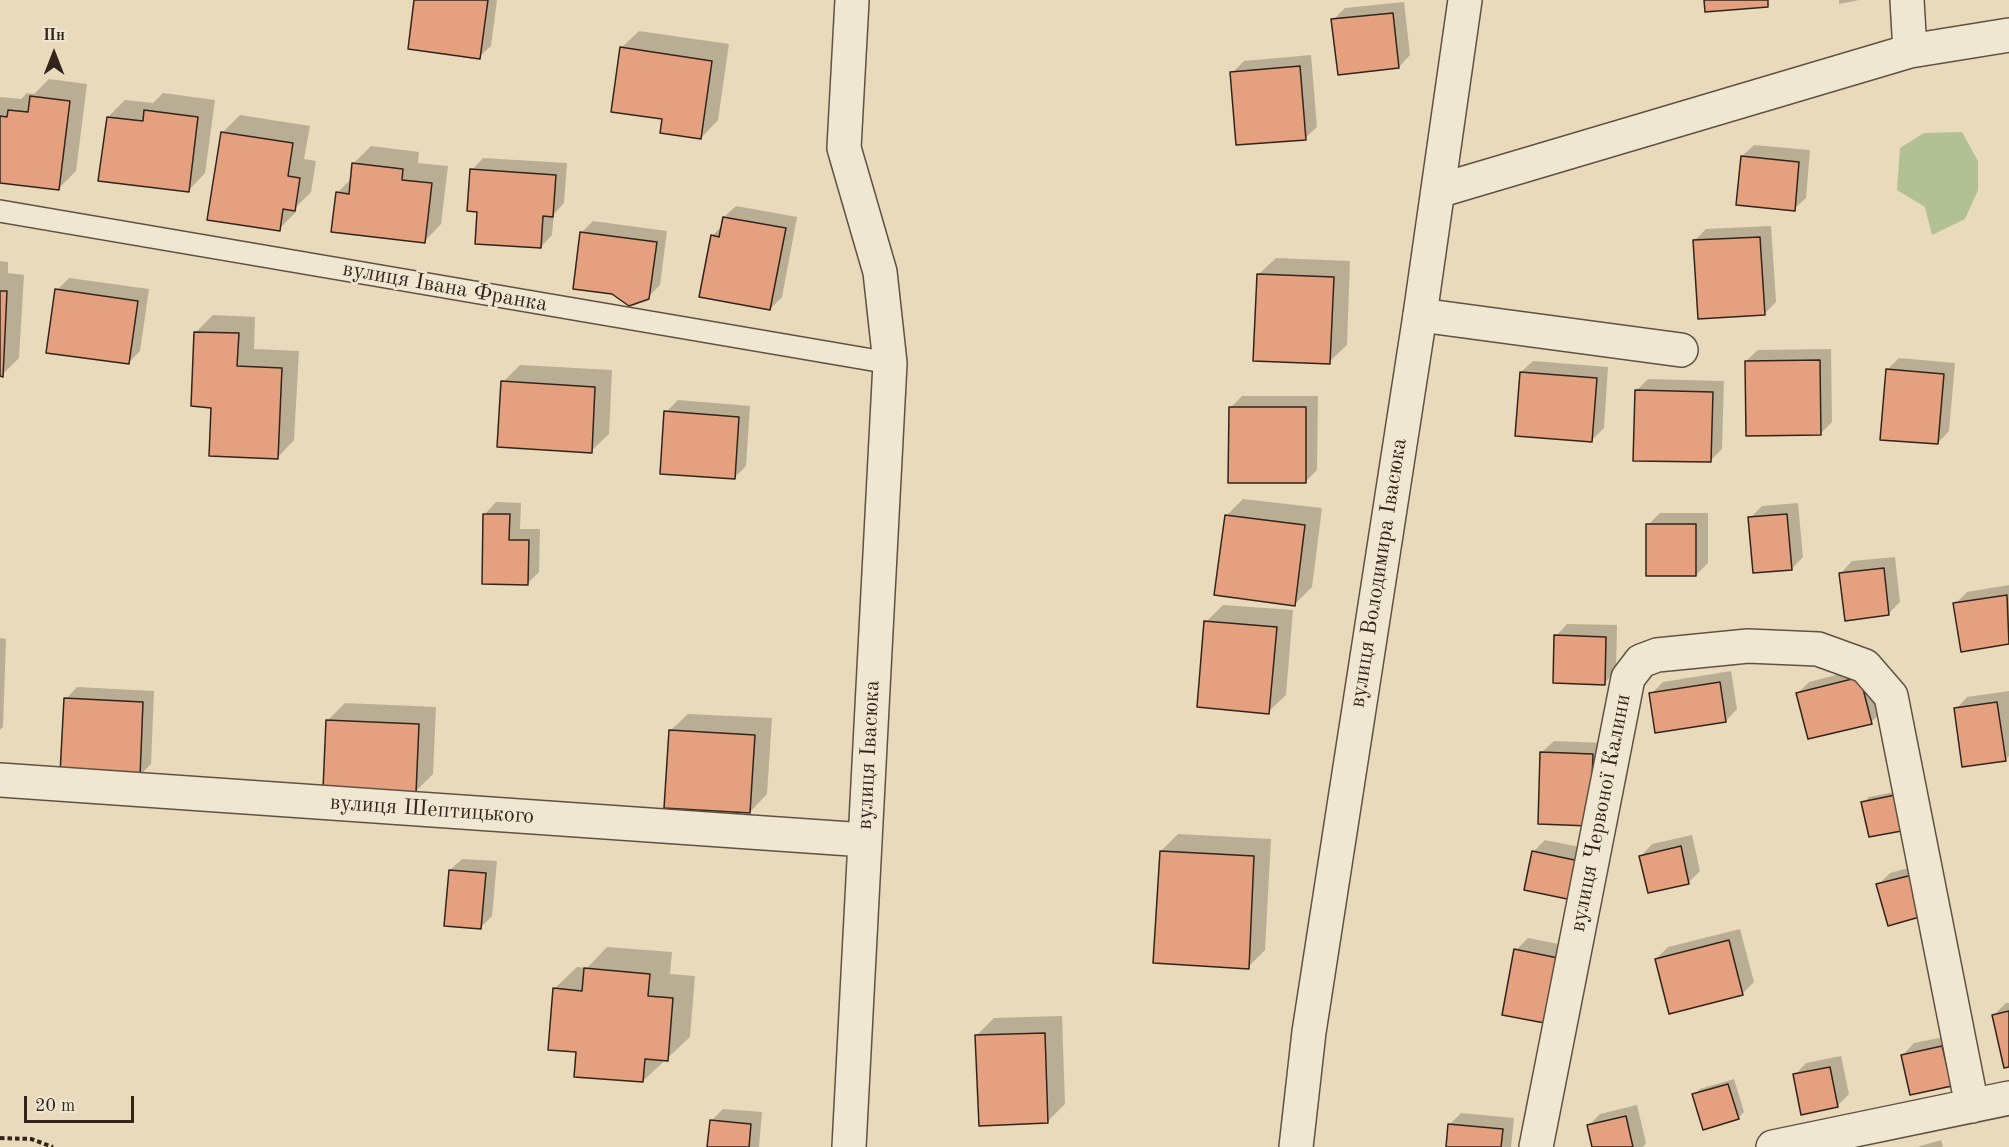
<!DOCTYPE html>
<meta charset="utf-8">
<style>
body{margin:0}
#map{position:relative;width:2009px;height:1147px;overflow:hidden;background:#e8daba;font-family:"Old Standard TT",serif}
canvas{display:block}
.north{position:absolute;left:24px;top:24px;width:60px;height:60px;-webkit-text-stroke:4px #f0e7d2;paint-order:stroke;rotate:0deg;font-size:16px;font-weight:700;line-height:24px;text-align:center;color:#32241b}
.north::after{content:'';display:block;margin:auto;width:21px;height:27px;background:#32241b;clip-path:polygon(50% 0,100% 100%,50% 72%,0 100%)}
.scale{position:absolute;left:24px;top:1096px;width:110px;height:27px;box-sizing:border-box;border:3px solid #32241b;border-top:0;padding-left:8px;font-size:18px;line-height:21px;white-space:nowrap;color:#32241b;-webkit-text-stroke:4px #f0e7d2;paint-order:stroke}
</style>
<div id="map">
<canvas width="2009" height="1147"></canvas>
<div class="north">Пн</div>
<div class="scale">20 m</div>
</div>
<script>
const g = document.querySelector('canvas').getContext('2d');
g.lineJoin = 'round';
function fill(path, color) {
  g.fillStyle = color;
  g.fill(path, 'evenodd');
}
function stroke(path, color, width, dash) {
  g.strokeStyle = color;
  g.lineWidth = width;
  g.lineCap = dash ? 'butt' : 'round';
  g.setLineDash(dash || []);
  g.stroke(path);
}
function write(font, color, halo, rows, align = 'center') {
  g.font = font + ' "Old Standard TT",serif';
  g.lineWidth = 5;
  g.setLineDash([]);
  g.textBaseline = 'middle';
  g.strokeStyle = halo;
  g.fillStyle = color;
  for (const [text, x, y, turn = 0] of rows) {
    g.save();
    g.translate(x, y);
    g.rotate((+turn || 0) * Math.PI / 180);
    g.textAlign = isNaN(turn) ? turn : align;
    if (halo) g.strokeText(text, 0, 0);
    g.fillText(text, 0, 0);
    g.restore();
  }
}
fill(new Path2D(`
 M1962 132 1978 161V190L1965 219 1932 235 1925 207 1897 190 1900 148 1924 133Z`), '#b2c193');
fill(new Path2D(`
 M416 0H497L491 46 479 57Z
 M1839 0H1859L1839 4Z
 M1404 2 1410 55 1399 67 1333 20 1345 8Z
 M639 31 729 44 718 120 701 138 663 118 621 48Z
 M1311 55 1317 127 1305 138 1232 73 1244 61Z
 M49 79 87 84 76 171 59 188 0 181V97L21 99 27 93 34 94Z
 M163 93 215 100 205 173 188 191 108 117 125 100 153 103Z
 M240 115 310 126 304 159 316 161 311 192 297 206 296 212 279 229 222 133Z
 M1754 145 1810 150 1806 198 1794 209 1742 156Z
 M371 146 419 152 418 163 448 166 441 224 424 242 337 193 352 178 353 164Z
 M483 158 567 163 564 203 554 214 552 235 541 247 478 210 472 170Z
 M736 206 797 217 782 297 770 309 712 236 723 225 724 217Z
 M593 221 667 231 660 285 648 297 612 292 582 232Z
 M1771 226 1776 302 1764 314 1694 241 1706 229Z
 M1276 258 1350 261 1347 345 1329 362 1258 275Z
 M0 261 8 262V273L24 275 19 358 2 375H0Z
 M69 278 149 289 140 351 128 363 57 290Z
 M213 315 255 317 254 349 299 351 294 440 277 458 213 406 196 332Z
 M1831 349 1832 422 1820 434 1746 361 1758 350Z
 M1899 358 1955 363 1949 431 1938 443 1887 370Z
 M1533 361 1608 367 1604 428 1592 440 1521 372Z
 M520 365 612 370 609 434 591 451 503 382Z
 M1648 379 1724 381 1722 449 1710 461 1636 391Z
 M1242 396H1318L1317 470 1305 482 1230 408Z
 M678 400 750 406 746 466 734 478 666 412Z
 M1243 499 1322 508 1312 587 1295 604 1226 516Z
 M496 502 521 503 520 529H540L539 572 528 583 485 514Z
 M1798 503 1803 557 1791 569 1750 518 1762 506Z
 M1660 513H1708V563L1696 575 1648 525Z
 M1895 557 1900 602 1888 614 1841 573 1852 561Z
 M2009 585V643L1962 650 1955 604 1967 592Z
 M1223 605 1293 610 1286 695 1268 712 1206 622Z
 M1567 624 1617 625 1616 671 1604 683 1556 636Z
 M0 638 6 639 3 727 0 730Z
 M1871 666 1883 711 1871 722 1797 694 1809 682Z
 M1731 671 1737 709 1726 721 1651 694 1663 682Z
 M77 687 154 691 151 764 139 776 66 699Z
 M2009 691V756L2005 760 1956 709 1967 697Z
 M345 703 436 707 433 774 416 791 327 721Z
 M688 714 772 718 767 794 750 812 670 731Z
 M1554 741 1604 743 1589 825 1542 752Z
 M1905 790 1870 836 1863 803 1869 797Z
 M1178 834 1271 839 1265 950 1248 967 1161 851Z
 M1692 835 1700 871 1689 882 1641 856 1652 844Z
 M1545 840 1590 849 1583 886 1533 852Z
 M462 859 497 861 492 916 480 928 450 870Z
 M1923 864 1934 903 1878 885 1890 873Z
 M1740 929 1754 982 1742 994 1656 959 1668 947Z
 M1528 938 1574 947 1562 1011 1516 950Z
 M607 947 672 952 670 974 695 976 690 1037 643 1081 554 989 577 967 587 968Z
 M2006 1003H2009V1066L1994 1015Z
 M1062 1016 1065 1104 1048 1121 976 1036 994 1018Z
 M1954 1035 1963 1073 1911 1093 1903 1055 1914 1043Z
 M1841 1056 1849 1094 1837 1106 1795 1075 1806 1063Z
 M1734 1079 1744 1112 1738 1118 1694 1095 1700 1089Z
 M1637 1105 1646 1143 1643 1147H1593L1588 1126 1600 1114Z
 M723 1109 762 1112 759 1147H709L711 1121Z
 M1461 1113 1514 1118 1511 1147H1447L1449 1125Z
 M1941 1140 1943 1147H1917Z`), '#0003');
const building = new Path2D(`
 M414 0H488L480 59 408 49Z
 M1704 0H1768V7L1705 12Z
 M1393 13 1399 68 1338 75 1331 19Z
 M620 47 712 61 701 139 660 133 662 119 611 112Z
 M1300 66 1306 140 1236 145 1230 72Z
 M30 96 70 101 59 190 0 183V116L7 117 8 110 28 112Z
 M144 110 198 117 189 192 98 181 107 117 143 121Z
 M221 132 293 143 288 176 300 178 295 211 283 209 280 231 207 220Z
 M1741 156 1799 162 1795 211 1736 205Z
 M352 163 403 169 402 180 432 183 425 243 331 232 336 192 349 194Z
 M470 169 556 175 553 217 543 216 541 248 475 244 477 212 467 211Z
 M723 217 786 228 770 310 699 297 711 235 719 237Z
 M580 232 657 242 649 299 629 306 612 294 573 289Z
 M1760 237 1765 315 1698 319 1693 240Z
 M1257 274 1334 277 1330 364 1253 361Z
 M55 289 138 301 129 364 46 353Z
 M0 291H7L3 377 0 376Z
 M194 332 239 333 237 366 282 368 278 459 209 456 211 408 191 406Z
 M1820 360 1821 435 1746 436 1745 361Z
 M1886 369 1944 374 1938 444 1880 440Z
 M1520 372 1597 378 1592 442 1515 436Z
 M501 381 595 387 592 453 497 447Z
 M1635 390 1713 392 1711 462 1633 461Z
 M1229 407H1306V483H1228Z
 M664 411 739 417 735 479 660 474Z
 M483 514H510L509 540H529L528 585 482 584Z
 M1787 514 1792 570 1753 573 1748 517Z
 M1225 515 1305 525 1295 606 1214 595Z
 M1646 524H1696V576H1646Z
 M1884 568 1889 615 1845 621 1839 573Z
 M2007 595 2009 644 1961 652 1953 603Z
 M1204 621 1277 627 1269 714 1197 707Z
 M1554 635 1606 637 1605 685 1553 683Z
 M1860 677 1872 724 1808 739 1796 693Z
 M1720 682 1726 722 1655 733 1649 693Z
 M64 698 143 702 140 777 60 774Z
 M1997 702 2006 761 1962 767 1954 708Z
 M326 720 419 724 416 793 323 789Z
 M669 730 755 735 750 813 664 808Z
 M1540 752 1593 754 1590 826 1538 824Z
 M1900 794 1907 830 1869 837 1861 802Z
 M1681 846 1689 884 1648 893 1639 856Z
 M1160 851 1254 856 1249 969 1153 963Z
 M1532 851 1579 861 1572 900 1524 890Z
 M449 870 486 873 481 929 444 926Z
 M1912 875 1923 916 1888 926 1876 884Z
 M1729 940 1743 995 1669 1014 1655 959Z
 M1514 949 1563 959 1550 1024 1502 1015Z
 M584 968 650 974 648 996 673 998 668 1061 645 1059 643 1082 574 1077 576 1052 548 1050 553 988 582 991Z
 M2009 1011V1067L2004 1068 1992 1015Z
 M1045 1033 1048 1123 979 1126 975 1035Z
 M1942 1046 1952 1086 1910 1095 1901 1055Z
 M1830 1067 1838 1107 1801 1115 1793 1074Z
 M1728 1084 1739 1119 1703 1130 1692 1094Z
 M1626 1116 1633 1147H1592L1587 1125Z
 M710 1120 751 1124 749 1147H707Z
 M1448 1124 1503 1129 1501 1147H1446Z`);
fill(building, '#e5a07f');
stroke(building, '#32241b', 1.5);
const service = new Path2D(`
 M0 211 890 363`);
const minor = new Path2D(`
 M1907 0 1910 51
 M1438 191 1910 51 2009 35
 M1420 315 1681 350
 M0 780 865 840
 M849 1147 890 363 880 272 844 148 852 0
 M1536 1147 1628 678 1641 661 1657 655 1748 646 1818 649 1865 666 1891 696 1972 1106
 M1773 1147 2009 1098`);
const tertiary = new Path2D(`
 M1296 1147 1309 1032 1420 315 1465 0`);
stroke(service, '#605243', 24);
stroke(minor, '#605243', 36);
stroke(tertiary, '#605243', 36);
stroke(new Path2D(`
 M0 1138 31 1139 53 1147`), '#32241b', 4, [4.5, 3]);
stroke(service, '#f0e7d2', 21);
stroke(minor, '#f0e7d2', 33);
stroke(tertiary, '#f0e7d2', 33);
write('22px', '#32241b', '#f0e7d2', [
 ["вулиця Івана Франка",445,287,10],
 ["вулиця Володимира Івасюка",1379,573,-81],
 ["вулиця Івасюка",869,755,-87],
 ["вулиця Шептицького",432,810,4],
 ["вулиця Червоної Калини",1601,813,-79]
]);
</script>
